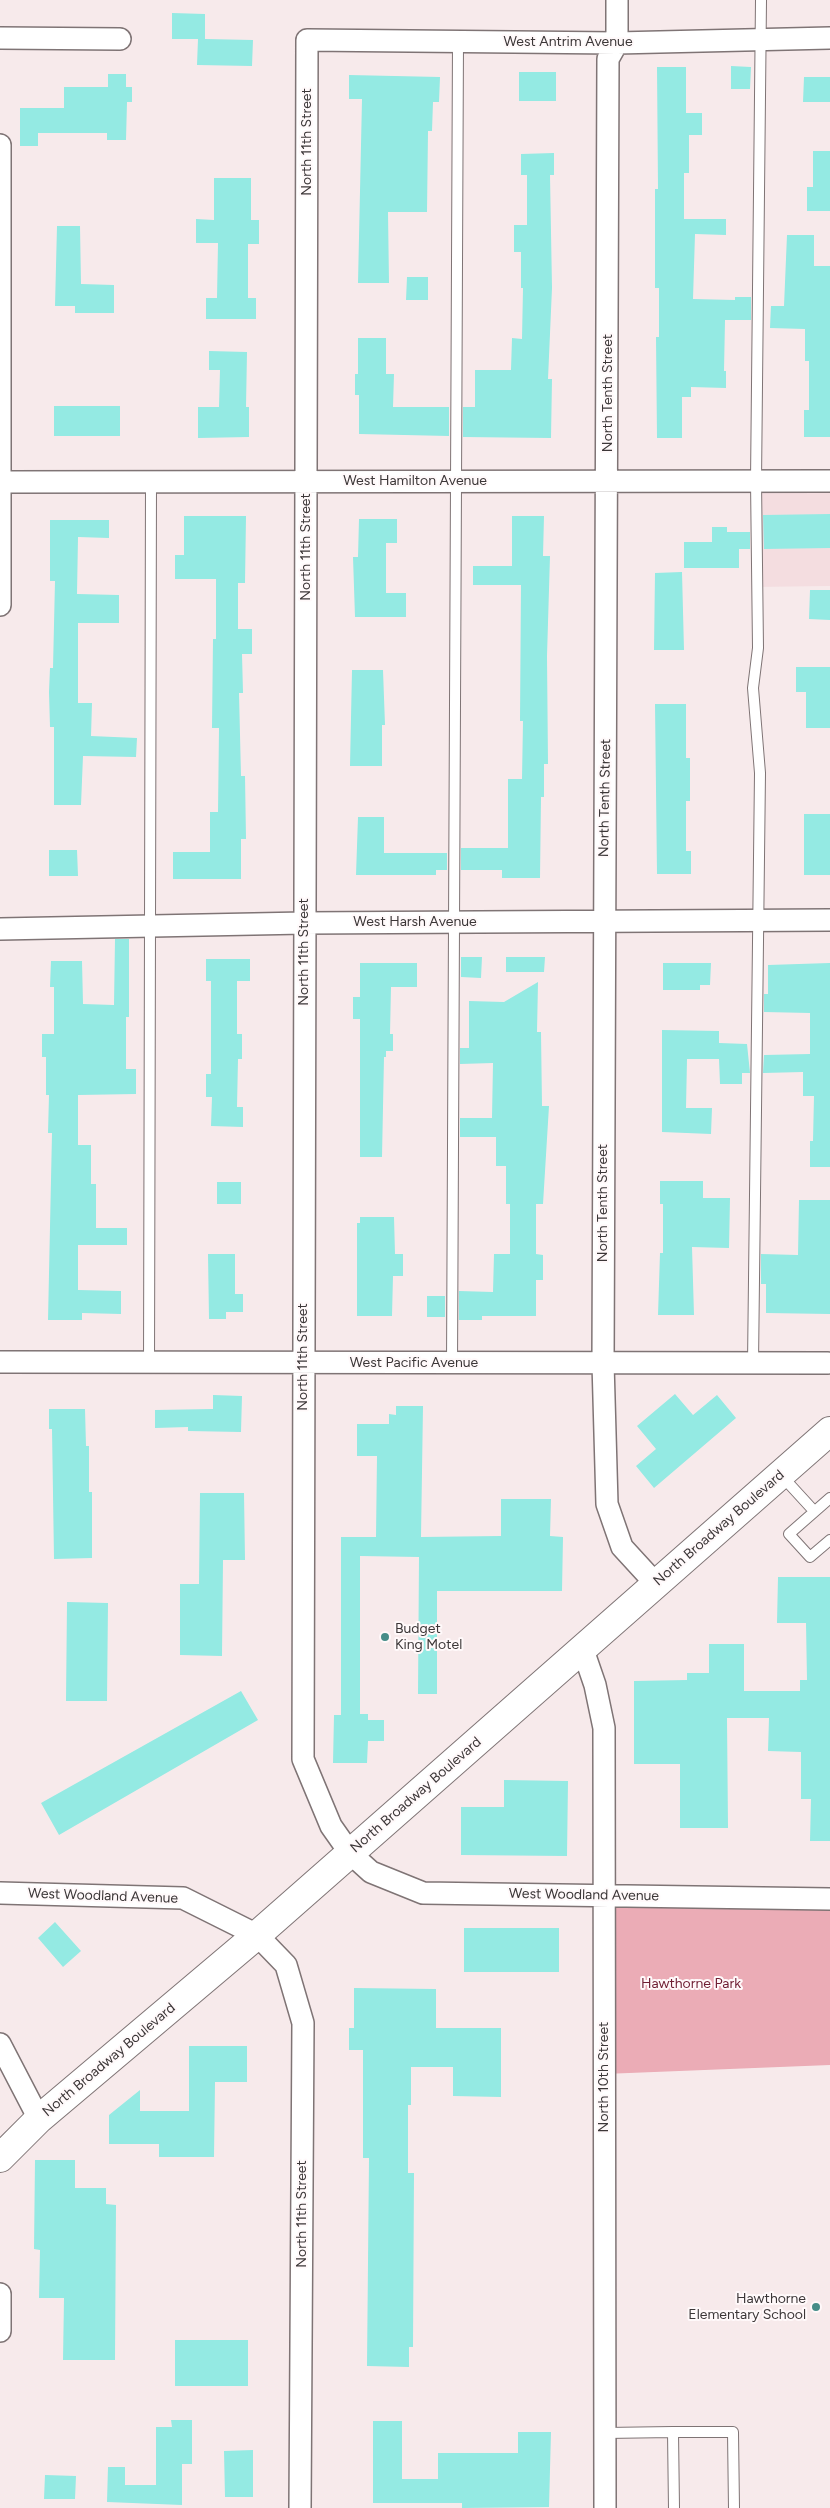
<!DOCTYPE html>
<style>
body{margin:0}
canvas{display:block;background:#f7eaeb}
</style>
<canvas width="830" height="2508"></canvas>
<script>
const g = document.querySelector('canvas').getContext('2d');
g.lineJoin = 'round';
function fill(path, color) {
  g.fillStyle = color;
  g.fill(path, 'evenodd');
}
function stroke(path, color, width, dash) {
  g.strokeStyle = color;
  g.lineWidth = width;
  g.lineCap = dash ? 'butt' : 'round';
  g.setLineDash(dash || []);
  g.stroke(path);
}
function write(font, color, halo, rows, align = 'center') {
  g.font = font + ' Figtree,sans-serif';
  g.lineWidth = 4;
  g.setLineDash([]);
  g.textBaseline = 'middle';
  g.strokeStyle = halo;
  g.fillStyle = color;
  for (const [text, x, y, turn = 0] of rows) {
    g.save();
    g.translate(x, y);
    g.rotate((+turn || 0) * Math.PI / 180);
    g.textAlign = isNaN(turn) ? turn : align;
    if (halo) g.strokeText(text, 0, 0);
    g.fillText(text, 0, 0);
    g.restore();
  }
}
fill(new Path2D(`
 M753 493H830V586L753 587Z`), '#f4dde0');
fill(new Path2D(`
 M604 1895 830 1899V2065L604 2074Z`), '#ebacb6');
fill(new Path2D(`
 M172 13 205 14V39L253 40 252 66 197 65 198 39H172Z
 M731 66 751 67 750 89H731Z
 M657 67H686V113H702V135H689V173H684V219H726V235L695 234 693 299 735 300V297H751V320H725L724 371H726V388L691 387V397H682V438H657L656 337H659V288H655V189H658Z
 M519 72H556V101H519Z
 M108 74H126V87H132V102H127L126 140H107V133H38V146H20V108H64V87H108Z
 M349 75 440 77 439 102H433L432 131H428L427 212H388L389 283H358L362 99H349Z
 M804 77H830V102H803Z
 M813 151H830V211H807V187H813Z
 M554 153V175H550L552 288 548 379H552L551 438 463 437V407H475V370H511L512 338 522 339 523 288H521V252H514V225H527V175H521V154Z
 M214 178H251V220H259V244H248V298H256V319H206V298H217L218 243H196V219L214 220Z
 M57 226H80L81 284 114 285V313H75V306H55Z
 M787 235H814V266H830V437H804V410H809V361H805V329L770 328 771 306H784Z
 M407 277H428V300H406Z
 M358 338H386V374H394L393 407H449V436L359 434V395H355V374H358Z
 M209 351 247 352 246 407H249V437L198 438V407H219L220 370H209Z
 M54 406H120V436H54Z
 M830 514V548L764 549 763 515Z
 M184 516H246L245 583H238V629H252V654H242L243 693H239L241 776H245L246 839H241V879H173V852H210V812H218L219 728H212L213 639H216V579H175V555H184Z
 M512 516H544L543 556H550L547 656 548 764H544V797H541L540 878H502V870H461V848H508V779H522L523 721H520L521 585H473V566H512Z
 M359 519H397V543H386V593H406V617H355L353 557H358Z
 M50 520H109V538L78 537 77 594 119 595V623H78V703H92L91 736 137 738 136 757 83 756 81 805H54V727H50L49 692 50 668H53L55 581H50Z
 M712 527H727V532H750V549H739V568H684V542H712Z
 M682 572 684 650H654L655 573Z
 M810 590H830V620L809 619Z
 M796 667H830V728H806V692H796Z
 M352 670H383L385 725H382V766H350Z
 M655 704H686V758H690V801H686V851H691V874H657Z
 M804 814H830V875H804Z
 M358 817H384V853H447V870H436V875H356Z
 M49 850H77L78 876H49Z
 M115 939H129V1017H126V1069H136V1094L78 1095V1145H91V1184H96V1228H127V1245H78V1290L121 1291V1314L82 1313V1320H48L52 1133H48L49 1095H46V1057H42V1034H54V987H50L51 961H82L83 1004 114 1005Z
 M461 957H482L481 978 461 977Z
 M506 957H545L544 972H506Z
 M206 959H250V981H237V1034H242V1059H238L237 1107H243V1127L211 1126 212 1097H206V1074H211V981H206Z
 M360 963H417V987H391L390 1034H393V1051H386V1057H384L382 1157H360V1019H353V997H360Z
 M663 963H711L710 985H700V990H663Z
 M830 963V1167H810V1141H813L814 1096H803V1072L763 1073 764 1055 810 1054V1013L764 1012V994H768V965Z
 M538 982 537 1032H541L542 1106H549L543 1204H536V1254L543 1255V1280H536V1316H482V1320H459V1291L493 1292 494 1254H510V1204H506V1166H496V1137H460V1118H492L493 1063 460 1064V1048H469V1001L504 1002Z
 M662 1030 719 1031V1043L747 1044 750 1073H742V1084H720L719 1059H687L686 1108H712L711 1134 662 1132Z
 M660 1181H703V1198H730L729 1248 692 1247 694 1315H658L660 1253H663V1204H660Z
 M217 1182H241V1204H217Z
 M799 1200H830V1314L766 1313V1284H761V1254L798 1255Z
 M360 1217H394L395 1254H403V1276H393L392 1316H357V1223H360Z
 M208 1254H235V1294H243V1312H226V1319H209Z
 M427 1296H445V1317H427Z
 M675 1394 693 1415 717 1395 736 1418 654 1488 636 1466 656 1449 637 1426Z
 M213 1395 242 1396 241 1432 188 1431V1427L155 1428V1410L213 1409Z
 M396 1406H423L421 1537 501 1536V1499H551L550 1536 563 1537 562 1591H437V1694H418L419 1557 360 1556V1714H368V1720H384V1741H368L367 1763H333L334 1715H341V1537H376L377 1456H357V1424H389V1414L396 1415Z
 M49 1409H85L86 1446H89V1492H92V1558L54 1559 52 1429H49Z
 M200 1493H244L245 1560H223L222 1656 180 1655V1584H199Z
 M778 1577H830V1841H810L811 1799H801V1752L768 1751 769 1718H727L728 1828H680V1764H634V1681L687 1680V1673H709V1644H744V1691H800V1680H807L806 1623H777Z
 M67 1602 108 1603 107 1701H66Z
 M241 1691 258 1720 59 1835 41 1803Z
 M504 1780 568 1781 567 1856 461 1855V1807H504Z
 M55 1922 81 1951 63 1967 38 1938Z
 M464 1928H559V1972H464Z
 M354 1988 436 1989V2028H501V2097L453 2096V2067H411V2105H408V2173H414L413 2347H409V2367L367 2366 369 2158H363V2050H349V2028H354Z
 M189 2046H247V2082H215L214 2157H159V2144H109V2115L140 2090V2111H189Z
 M35 2160H75V2188H106V2204L116 2205 115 2360H63L64 2298H39L40 2250 34 2249Z
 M175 2340H248V2386H175Z
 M171 2420H192V2464H182V2505L107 2502 108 2467H125V2485H156V2427H172Z
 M373 2421H402V2479H438V2453H518V2432H551L549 2507 462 2508V2503H373Z
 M253 2450V2497H225L224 2451Z
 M45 2475 76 2476 75 2499H44Z`), '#94eae3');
const service = new Path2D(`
 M149 1362 151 482
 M452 1363 458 42
 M753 1363 760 773 753 688 758 648 756 481 761 0
 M781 1475 814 1511
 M830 1498 789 1534 810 1557 830 1540
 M605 2433 673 2432
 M674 2508 673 2432H733L734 2508`);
const minor = new Path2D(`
 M617 0V43L608 59 603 1363 607 1504 622 1547 655 1583
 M0 38 120 39
 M830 38 617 43 307 40 303 1759 331 1826 350 1853 371 1872 423 1893 830 1899
 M0 145V605
 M1 482 830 481
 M0 929 304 923 830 920
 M0 1362 828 1363
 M583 1650 595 1685 604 1728 605 2508
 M0 1893 183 1898 257 1935 286 1965 303 2023 300 2508
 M0 2044 39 2119
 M0 2294V2331`);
const secondary = new Path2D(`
 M0 2158 39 2119 257 1935 830 1431`);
stroke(service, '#7f7475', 12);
stroke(minor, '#7f7475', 24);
stroke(secondary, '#7f7475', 30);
stroke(service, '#fff', 10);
stroke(minor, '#fff', 21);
stroke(secondary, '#fff', 28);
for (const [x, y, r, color] of [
 [385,1637,5,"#468d88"],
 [816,2307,5,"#468d88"]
]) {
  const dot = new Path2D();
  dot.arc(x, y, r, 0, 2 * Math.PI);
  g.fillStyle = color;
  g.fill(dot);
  stroke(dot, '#fff9fa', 2);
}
write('14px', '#3c3738', '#fff9fa', [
 ["West Antrim Avenue",568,42],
 ["North 11th Street",307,142,-90],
 ["North Tenth Street",608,393,-90],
 ["West Hamilton Avenue",415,481],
 ["North 11th Street",306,547,-90],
 ["North Tenth Street",605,798,-89],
 ["West Harsh Avenue",415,922],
 ["North 11th Street",304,952,-90],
 ["North Tenth Street",603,1203,-90],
 ["North 11th Street",303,1357,-90],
 ["West Pacific Avenue",414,1363],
 ["North Broadway Boulevard",719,1528,-41],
 ["North Broadway Boulevard",416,1795,-41],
 ["West Woodland Avenue",584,1895,1],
 ["West Woodland Avenue",103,1896,2],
 ["North Broadway Boulevard",109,2060,-40],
 ["North 10th Street",604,2077,-90],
 ["North 11th Street",302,2214,-90]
]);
write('14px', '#3c3738', '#fff9fa', [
 ["Budget",395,1629],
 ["King Motel",395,1645],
 ["Hawthorne",806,2299,"right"],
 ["Elementary School",806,2315,"right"]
], 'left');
write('14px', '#6f1e33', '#fff9fa', [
 ["Hawthorne Park",691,1984]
]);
</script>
